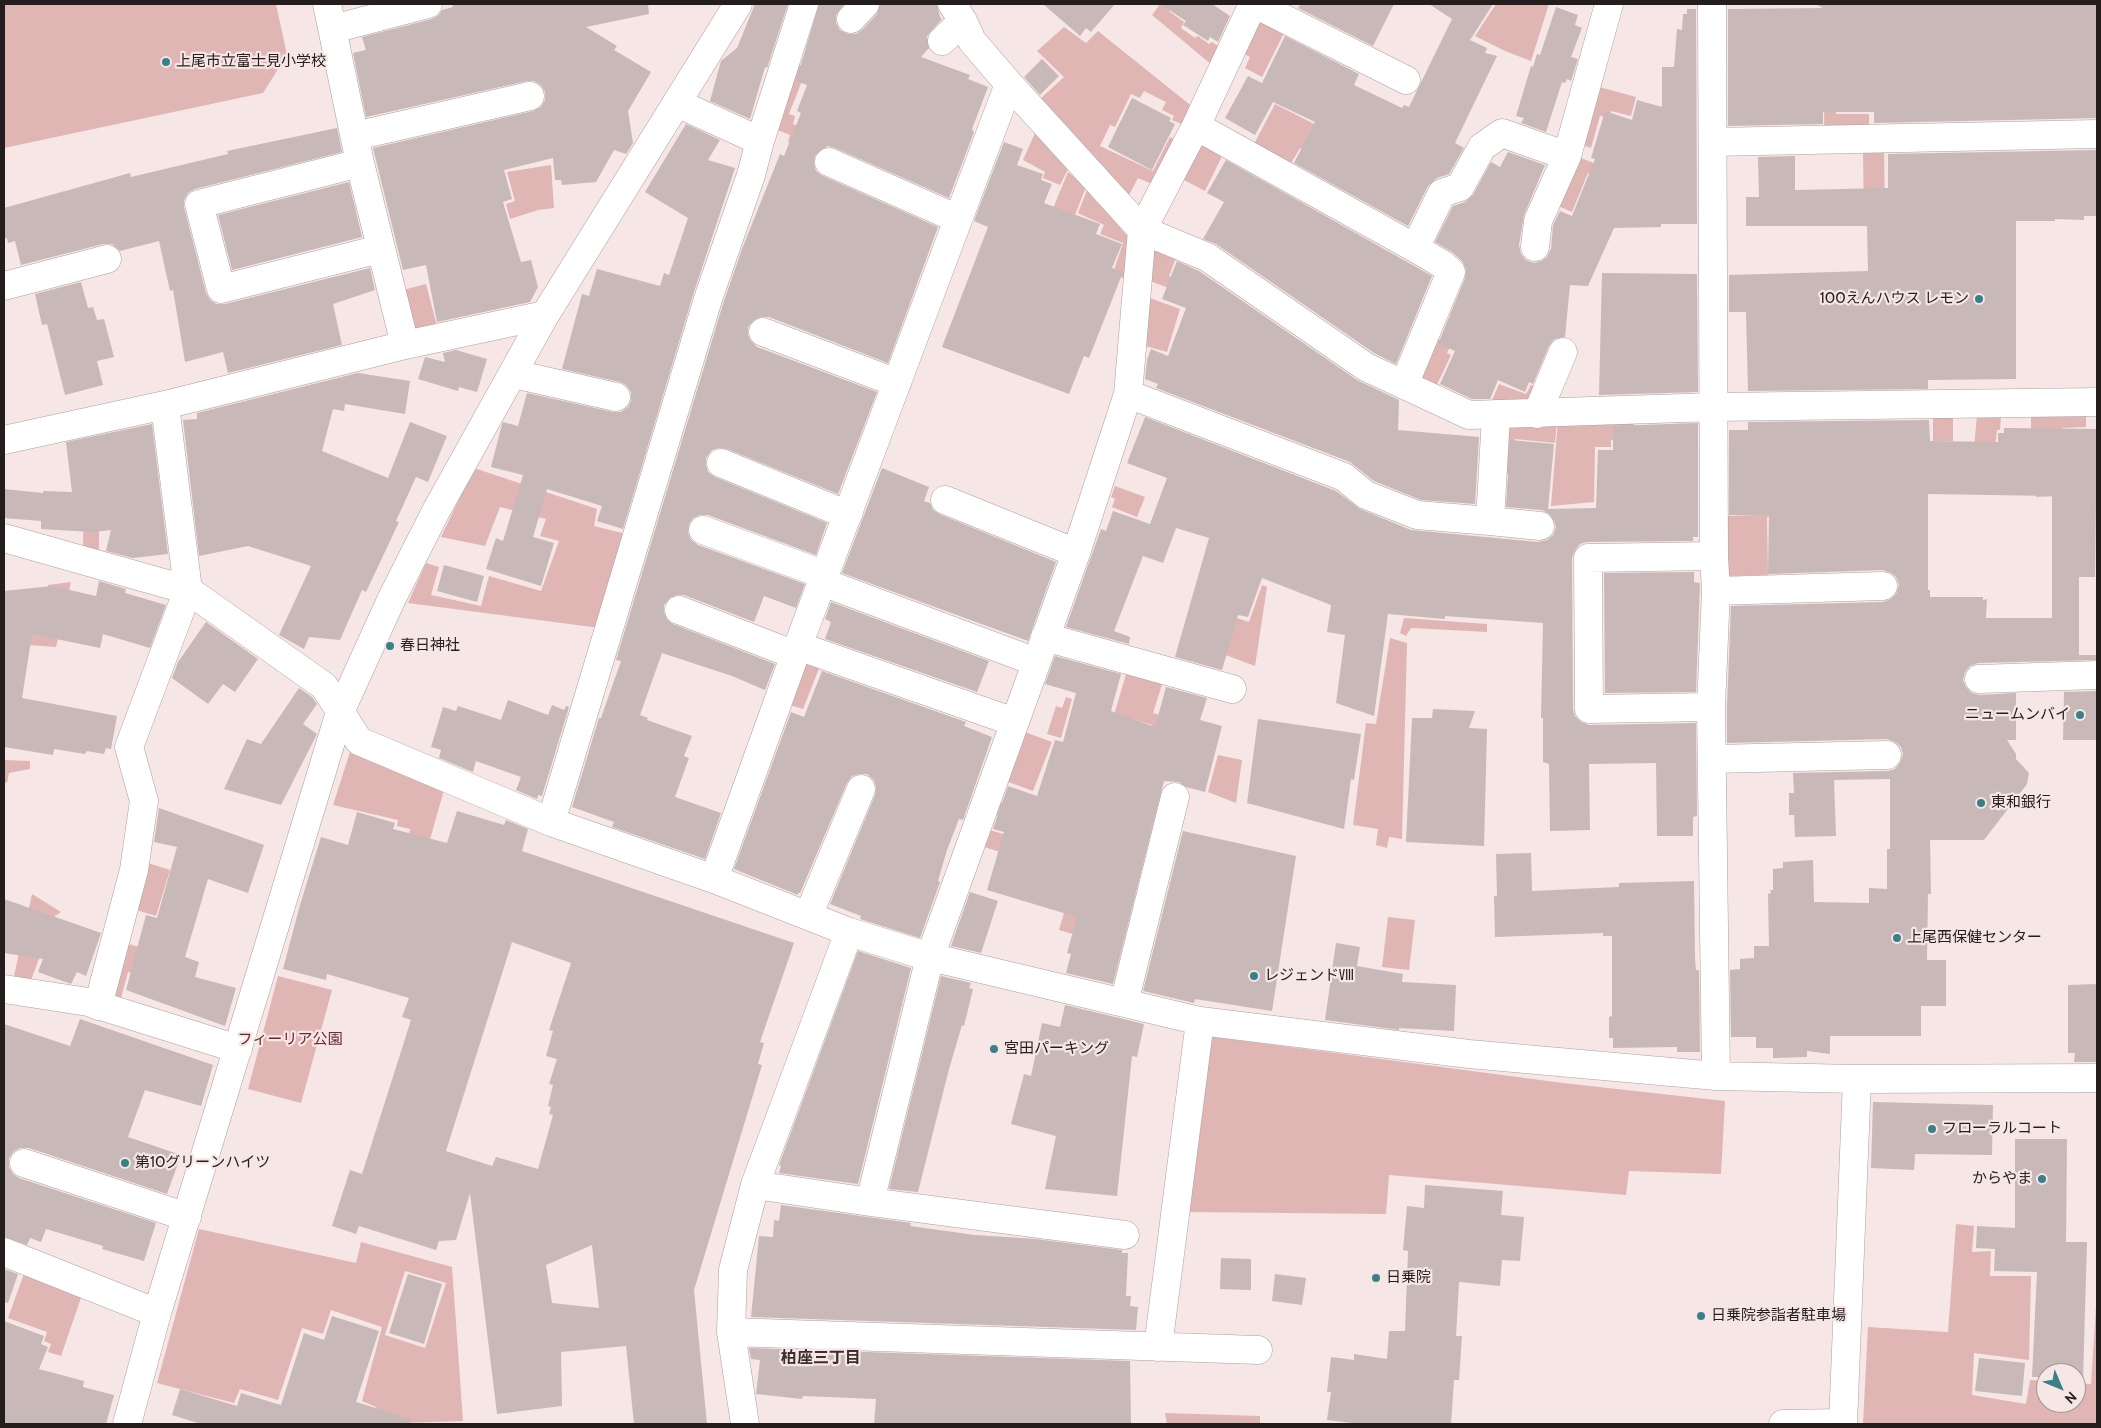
<!DOCTYPE html>
<meta charset="utf-8">
<style>
body{margin:0}
#map{position:relative;width:2101px;height:1428px;overflow:hidden;background:#f6e6e5;font-family:Cabin,sans-serif}
canvas{display:block}
.frame{position:absolute;inset:0;border:5px solid #231d1d;pointer-events:none}
.north{position:absolute;left:2036px;top:1363px;width:50px;height:50px;box-sizing:border-box;background:#f6e6e5;border:1px solid #a29695;border-radius:50%;rotate:135deg;font-size:14px;font-weight:700;line-height:20px;text-align:center;color:#231d1d}
.north::after{content:'';display:block;margin:auto;width:18px;height:22px;background:#398088;clip-path:polygon(50% 0,100% 100%,50% 72%,0 100%)}
</style>
<div id="map">
<canvas width="2101" height="1428"></canvas>
<div class="frame"></div>
<div class="north">N</div>
</div>
<script>
const g = document.querySelector('canvas').getContext('2d');
g.lineJoin = 'round';
function fill(path, color) {
  g.fillStyle = color;
  g.fill(path, 'evenodd');
}
function stroke(path, color, width, dash) {
  g.strokeStyle = color;
  g.lineWidth = width;
  g.lineCap = dash ? 'butt' : 'round';
  g.setLineDash(dash || []);
  g.stroke(path);
}
function write(font, color, halo, rows, align = 'center') {
  g.font = font + ' Cabin,"Noto Sans JP",sans-serif';
  g.lineWidth = 4.5;
  g.setLineDash([]);
  g.textBaseline = 'middle';
  g.strokeStyle = halo;
  g.fillStyle = color;
  for (const [text, x, y, turn = 0] of rows) {
    g.save();
    g.translate(x, y);
    g.rotate((+turn || 0) * Math.PI / 180);
    g.textAlign = isNaN(turn) ? turn : align;
    if (halo) g.strokeText(text, 0, 0);
    g.fillText(text, 0, 0);
    g.restore();
  }
}
fill(new Path2D(`
 M4 4H276L287 55 263 93 4 148Z
 M1160 4H1173L1169 11 1184 22 1181 28 1195 38 1198 36 1209 44 1212 42 1221 48 1212 65 1152 15Z
 M1496 4H1549L1531 61 1505 51 1475 36Z
 M1259 18 1285 31 1262 77 1245 68 1250 57 1241 52Z
 M1064 27 1086 43 1098 31 1194 108 1157 186 1138 178 1129 195 1040 99 1064 77 1037 51ZM1144 91 1166 102 1162 110 1174 116 1172 120 1184 125 1176 140 1170 137 1153 171 1100 146 1110 125 1115 127 1131 94 1140 98Z
 M1825 55 1836 62V114H1869V129H1824Z
 M794 63 807 68 789 114 795 116 793 124 829 138 823 156 788 142 790 135 770 127Z
 M1596 86 1636 97 1631 116 1611 111 1609 118 1600 116 1591 148 1580 144Z
 M1275 104 1320 127 1308 152 1300 148 1290 165 1253 146Z
 M1035 133 1069 167 1060 185 1043 178 1045 172 1023 160Z
 M1199 144 1224 152 1205 191 1182 179Z
 M1863 147H1884L1885 222H1864Z
 M1576 156 1596 164 1591 174 1588 173 1572 212 1556 205Z
 M551 165 554 208 538 210 510 219 506 204 515 201 507 172Z
 M1068 172 1086 187 1073 220 1052 211Z
 M1087 190 1130 239 1129 281 1113 273 1123 243 1100 234 1104 225 1078 213Z
 M1157 249 1176 258 1169 276 1175 280 1171 289 1145 279 1151 250Z
 M426 284 437 326 418 331 408 327 399 291Z
 M1147 297 1180 309 1167 352 1142 345Z
 M1436 338 1451 344 1447 353 1451 355 1434 391 1419 375Z
 M1499 384 1526 394 1531 385 1537 387 1531 405H1490Z
 M2031 411H2086V427L2062 428 2060 496 2036 497V485H2031Z
 M1977 415 2001 417 2000 430H1997L1995 448 1972 471Z
 M1953 416V441H1933V417Z
 M1558 420H1634L1633 438 1611 440V447H1595L1594 502 1551 506Z
 M1557 422 1555 443 1515 439 1509 474H1500L1507 427Z
 M474 468 597 509 594 526 630 535 600 628 408 603 426 563 439 567 431 595 481 606 489 576 541 591 559 541 540 536 546 519 500 507 485 546 441 537Z
 M1115 486 1145 497 1137 517 1112 507 1115 499 1111 497Z
 M84 499H99V553L83 548Z
 M1755 505 1784 516 1767 517 1768 575 1727 576 1726 516 1755 515Z
 M71 582 56 647 28 645 33 602 49 599 48 585Z
 M1262 585 1267 587 1255 666 1215 651 1228 615 1249 622Z
 M1404 618 1487 624V632L1411 628 1406 636 1400 633Z
 M1390 638 1407 643 1402 839 1389 837 1387 848 1376 845 1378 829 1353 825 1366 723 1376 724Z
 M807 661 820 666 803 709 790 705Z
 M1127 671 1163 681 1153 713 1176 720 1138 772 1152 725 1129 718 1100 762Z
 M1066 697 1072 699 1061 738 1047 734 1056 706 1062 708Z
 M1022 731 1052 742 1033 791 1003 780Z
 M350 752 444 790 403 935 400 867 410 829 397 826 398 820 333 805Z
 M1218 755 1242 760 1236 803 1208 792Z
 M4 760 30 761V769L9 773 7 783 4 782Z
 M997 801 1035 812 1020 858 981 846 986 829 1014 837 1019 821 993 814Z
 M148 863 170 870 156 916 133 909Z
 M32 894 61 912 55 916 31 980 14 976Z
 M1092 904 1083 937 1059 930 1064 913Z
 M1388 917 1415 920 1409 970 1382 967Z
 M124 943 140 947 133 973 128 972 120 1002 109 999Z
 M278 976 332 990 301 1103 248 1089Z
 M1214 1037 1563 1083 1725 1101 1721 1174 1629 1171 1626 1195 1389 1175 1386 1214 1187 1212 1207 1041Z
 M1956 1224 1974 1226 1972 1252 1991 1251 1990 1276H2031L2029 1360 1974 1353 1972 1395 2026 1404 2030 1380 2046 1381V1403H2076V1383L2091 1384 2097 1290V1424H1863L1868 1327 1948 1332Z
 M199 1229 356 1263 361 1242 452 1267 463 1421 369 1424 376 1407 362 1401 382 1327 331 1310 323 1334 302 1328 278 1400 240 1389 234 1403 157 1383ZM405 1271 446 1283 425 1348 385 1335Z
 M25 1271 83 1292 61 1356 48 1352 51 1344 44 1341 47 1332 8 1318Z
 M1165 1413 1260 1416V1424H1167Z`), '#e0b6b5');
fill(new Path2D(`
 M452 4H648L649 14 586 27 617 46 614 50 651 72 628 111 633 143 626 154 614 150 596 182 562 185 561 180H555L553 158 504 170 512 199 503 202 521 262 531 260 538 287 530 302 437 322 426 265 403 270 373 148 533 111 541 107 545 100V92L541 85 534 81H527L366 117 353 53 366 50 362 37 432 19 439 15 442 10 453 7Z
 M755 4H788L767 68 765 67 750 119 710 101 721 61 737 48Z
 M819 4H844L836 15V23L840 30 848 34H856L862 30 877 14 880 4H937L940 17 942 19 927 36 929 48 921 57 970 75 968 79 988 87 972 129 974 132 949 198 835 148 828 146 820 149 815 156 814 164 816 171 823 176 938 227 888 363 769 317H761L754 320 748 327V335L751 341 757 347 877 392 838 494 727 449 719 448 712 450 706 458V465L708 472 715 477 827 523 816 555 708 515H700L693 518 689 524 688 533 691 540 698 545 805 584 796 608 764 596 754 622 684 595H677L670 598 664 605V612L667 619 673 624 775 664 765 690 732 676 662 653 640 715 648 718 647 720 692 736 684 756 689 758 675 797 721 813 705 859 612 827 614 822 572 807 599 718H601L621 661 616 660 723 304 742 249 780 154 784 156 801 113 797 111 807 85 796 81Z
 M1043 4H1115L1091 32 1086 28 1080 36Z
 M1160 4H1212L1230 16 1218 42 1210 37 1208 41 1183 25 1186 21Z
 M1301 4H1394L1373 46 1298 8Z
 M1429 4H1493L1470 40 1487 48 1485 53 1497 56 1455 143 1464 148 1449 174 1437 178 1428 186 1408 226 1294 163 1315 122 1273 102 1255 135 1225 118 1248 76 1262 83 1285 36 1359 74 1354 85 1402 108 1404 105 1409 107 1452 19Z
 M1815 4H2097V118L1874 123V112H1823V124L1728 126V9L1823 8Z
 M1556 7 1578 15 1575 25 1582 28 1571 57 1578 59 1571 81 1567 79 1565 83 1562 82 1546 132 1521 123 1524 118 1516 116 1531 66 1533 67 1537 54 1540 55Z
 M1687 9H1696L1697 224H1661V227L1614 228 1588 286 1570 285 1565 337 1554 339 1549 346 1533 384 1529 382 1525 392 1498 380 1490 399H1472L1440 384 1455 351 1438 344 1465 278 1466 269 1462 261 1452 252 1435 242 1453 206 1465 202 1473 195 1491 162 1500 167 1508 152 1545 165 1524 215 1519 245 1521 254 1526 260 1534 263 1541 261 1547 257 1551 249 1553 225 1560 211 1572 216 1595 159 1591 158 1605 111 1632 120 1637 100 1662 107V67H1674L1677 29 1682 30 1683 14H1687Z
 M1042 59 1059 76 1040 95 1024 77Z
 M1132 98 1171 118 1169 121 1175 124 1152 170 1108 147Z
 M686 124 720 140 708 160 735 168 693 295 623 529 597 521 602 506 547 489 533 537 554 543 541 586 486 569 496 538 503 541 523 475 491 467 502 424 503 422 518 426 527 393 613 412H621L628 407 631 401V392L626 385 620 382 562 369 582 294 589 296 597 269 660 286 664 273 669 275 688 218 645 192Z
 M337 128 342 152 195 189 188 193 184 200V207L206 293 210 300 216 304H225L370 268 375 290 333 304 342 345 228 373 223 352 185 362 173 290 170 291 159 241 120 251 112 244H103L21 265 15 241 8 243 7 238 4 239V208L130 173 131 177 228 154 227 151Z
 M1004 142 1023 149 1017 165 1043 174 1041 180 1052 184 1044 203 1100 224 1096 234 1122 244 1112 268 1123 272 1089 358 1084 356 1069 394 942 347 988 227 974 221Z
 M2097 150V216H2084V220L2055 219V221H2016V379L1928 380V389L1748 391 1746 312H1729V275L1868 271 1867 226H1746V197H1759L1758 157 1795 156V190L1888 188V154Z
 M1226 160 1432 276 1396 364 1374 353 1216 244 1203 239 1224 202 1207 193Z
 M349 182 362 237 232 270 218 215Z
 M1177 261 1199 271 1357 380 1399 400 1398 430 1479 437 1475 504 1421 500 1374 481 1350 462 1156 388 1158 384 1145 379 1147 360 1151 349 1168 356 1186 308 1162 299Z
 M1602 273 1697 274 1698 392 1599 395Z
 M81 282 88 308 93 307 97 320 104 319 114 357 97 361 103 385 65 395 47 324 42 325 35 294Z
 M456 350 487 359 477 392 459 387 458 391 418 379 425 357 445 362 443 353Z
 M358 373 410 381 405 414 345 404 344 411 333 409 322 451 388 478 410 422 447 436 428 482 416 477 396 521 399 522 366 592 362 590 340 640 309 637 304 649 279 635 311 566 248 546 199 556 183 420 197 419V413Z
 M1145 417 1336 491 1360 509 1411 530 1538 542 1547 540 1553 535 1556 527 1554 520 1549 514 1542 510 1506 507 1510 440 1554 444 1548 509 1596 508 1598 450H1613V426L1698 423V537H1693V541L1587 542 1580 544 1575 550 1572 558 1573 709 1575 716 1581 722 1589 725 1696 723 1697 816 1693 817V836H1657L1656 763 1589 764 1590 830 1550 831 1549 764 1543 762V718H1541L1543 623 1445 616V619L1388 614 1374 716 1336 703 1345 635 1327 632 1331 605 1262 578 1248 617 1238 615 1222 670 1175 657 1209 538 1176 528 1163 563 1143 556 1114 631 1130 637 1129 644 1066 627 1101 529 1106 531 1113 511 1150 524 1167 478 1127 463Z
 M1929 420 1930 441 1998 442V433H2004V428L2097 429 2095 577H2079V655H2097V660L1978 663 1970 666 1965 672 1963 680 1966 687 1972 693 1980 695 2016 693V740H2007L2016 754V759L2029 773 2028 778 2027 784 1984 840H1930L1931 894H1928L1927 960H1946V1006H1921V1036H1830V1054L1807 1051V1057L1773 1058V1048H1756V1037H1731L1730 970 1740 969V959L1754 958V946H1769L1768 894 1771 893 1770 890H1773V869L1783 868V862L1813 860 1814 902 1869 903V888L1887 889V849H1890V779L1834 780 1836 836 1795 837 1794 815H1789V793H1794L1793 773 1888 771 1895 769 1900 763 1903 754 1901 747 1895 742 1887 739 1727 743V707L1731 606 1883 602 1891 599 1896 594 1899 585 1896 577 1891 573 1883 570 1768 574 1769 515H1729V430H1748V422ZM1928 494 2052 496V618H1986L1987 599 1983 600V597H1930V590H1928Z
 M152 424 168 554 133 558 106 551 111 530 93 532 41 529V521L4 518V489L43 493V491L72 492 66 442Z
 M882 468 929 487 924 501 930 503 933 510 939 514 1056 562 1028 641 842 573Z
 M444 565 484 576 477 602 437 591Z
 M1694 572V582L1700 583 1696 692 1605 693 1604 573Z
 M99 581 126 589 125 593 166 605 150 648 103 634 100 648 32 634 22 698 117 716 111 749 106 748 104 754 87 751 85 754 54 749 53 755 4 747V591L52 586 96 596Z
 M831 602 989 661 977 692 825 639 831 622 825 619Z
 M206 622 258 659 235 692 223 684 208 704 172 678 178 662Z
 M1055 656 1121 674 1111 711 1155 727 1166 687 1207 698 1200 720 1222 726 1205 792 1186 787 1179 782 1164 781 1113 984 1066 973 1071 954 1067 953 1077 917 987 890 1004 832 993 829 1008 786 1037 796 1055 740 1063 742 1076 693 1045 684Z
 M822 671 966 722 964 726 992 737 963 820 959 819 947 850 938 881 940 882 920 938 860 919 861 916 830 904 875 795 876 787 874 780 867 774H859L852 776 847 783 800 893H798V895L734 869 791 712 804 717Z
 M299 688 312 697 317 704 303 724 317 734 281 805 224 789 247 739 261 744Z
 M2097 691V740H2063L2064 692Z
 M508 700 548 715 552 705 564 710 566 706 569 707 542 796 538 795 537 799 516 790 521 777 476 761 473 772 439 758 441 750 431 747 443 707 456 711 458 706 501 720Z
 M1433 709 1475 711 1469 728 1487 729 1484 846 1406 842 1412 718H1432Z
 M1258 719 1361 734 1354 780 1351 779 1344 829 1247 803Z
 M159 808 264 845 248 893 208 879 185 957 199 962 195 977 236 988 225 1026 126 990 146 915 157 918 177 847 154 842Z
 M457 811 504 825 506 820 528 829 522 851 794 943 760 1042 764 1043 758 1064 762 1065 694 1290 707 1424H634L626 1346 561 1352 562 1406 497 1414 470 1193 456 1240 439 1241 436 1250 359 1226 356 1234 332 1226 350 1170 362 1174 411 1020 402 1017 409 998 327 974 326 980 283 969 300 905 321 837 348 845 357 812 395 823 393 829 447 843ZM512 942 571 963 549 1030 553 1031 546 1056 557 1059 549 1084 553 1085 548 1106 551 1107 549 1114 553 1115 538 1169 496 1157 492 1166 446 1151ZM592 1245 599 1308 552 1303 546 1265Z
 M1183 831 1296 856 1272 1011 1195 999 1194 1003 1143 991Z
 M1531 853 1532 891 1619 887V883L1694 881 1695 958 1696 970H1699L1700 1052H1677V1047L1613 1048V1038H1609V1017L1612 1016V936H1603V933L1495 937 1494 896H1497L1496 854Z
 M970 892 998 901 981 953 951 946Z
 M4 899 101 933 86 976 77 972 71 984 38 972 43 959 4 953Z
 M1336 943 1360 947 1357 966 1403 974 1402 982 1456 985 1454 1031 1399 1028V1030L1325 1020Z
 M858 951 911 968 858 1184 779 1173 781 1166 779 1165Z
 M941 976 971 983 969 988 973 989 964 1026 962 1025 949 1069 918 1192 889 1189Z
 M2097 984V1062H2074L2075 1053H2068V985Z
 M1065 1005 1144 1024 1137 1057 1132 1056 1117 1196 1045 1189 1056 1136 1011 1124 1024 1074 1031 1076 1042 1023 1060 1027Z
 M80 1019 213 1065 201 1106 145 1090 128 1137 181 1155 167 1194 29 1148H20L14 1151 9 1158V1167L13 1174 19 1178 156 1223 144 1261 102 1249 103 1246 46 1229 41 1242 30 1238 27 1245 4 1237V1024L70 1046Z
 M1873 1102 1993 1105 1992 1155 1915 1154 1914 1170 1871 1168Z
 M2015 1139H2067L2066 1242H2087L2083 1379H2076V1373H2046V1377H2032L2037 1272 1994 1271 1995 1249 1976 1248 1977 1226 2015 1228Z
 M1425 1185 1503 1191 1501 1215 1524 1217 1520 1261 1502 1260 1500 1286 1459 1282 1456 1336H1462L1459 1380H1454L1451 1424H1361L1327 1420 1331 1392H1327L1331 1357 1354 1360V1354L1387 1359 1389 1331H1405L1408 1251 1403 1250 1407 1206 1424 1208Z
 M781 1205 911 1223 910 1226 975 1235 1036 1239 1122 1250V1253H1128L1126 1296H1131L1130 1306 1138 1307 1136 1330 751 1317 759 1236 773 1237 774 1220 779 1221Z
 M1221 1258 1251 1259V1290L1220 1289Z
 M4 1269 18 1274 8 1303 4 1302Z
 M408 1274 442 1284 424 1344 389 1333Z
 M1275 1274 1306 1278 1302 1305 1272 1301Z
 M332 1316 379 1331 356 1402 411 1419 410 1424H201L172 1415 180 1389 237 1406 241 1393 281 1405 304 1333 324 1340Z
 M4 1321 44 1336 41 1344 48 1347 39 1369 84 1381 83 1387 114 1395 106 1424H4Z
 M749 1348 1130 1361 1131 1424H874L876 1399 803 1396 802 1399 756 1394 760 1360 751 1359Z
 M1979 1358 2025 1363 2022 1396 1975 1391Z`), '#c8b8b8');
const minor = new Path2D(`
 M327 4 360 163 405 345
 M952 4 963 21 972 41 1009 84 1142 230 1207 257 1366 367 1469 415 1715 407 2097 402
 M1255 4 1406 80
 M1712 4 1714 556 1716 591 1711 707 1716 1076
 M851 19 865 4
 M333 29 428 4
 M942 41 963 21
 M1009 84 798 646 1014 722
 M1196 126 1415 248 1442 264 1451 272 1404 385
 M355 136 530 96
 M760 141 804 4
 M1713 142 2097 134
 M829 162 958 219
 M360 163 199 204 221 289 380 249
 M1535 247 1538 221 1567 156 1609 4
 M1415 248 1442 193 1460 187 1482 147 1502 133 1567 156
 M4 286 107 259
 M763 332 897 383
 M514 374 616 397
 M1128 394 1344 477 1366 495 1417 515 1490 521 1496 416
 M1537 414 1563 352
 M4 440 165 405 405 345 545 315
 M721 463 848 515
 M945 500 1076 553
 M1490 521 1540 526
 M703 530 825 575
 M4 538 188 590 324 686 359 741 551 822 714 879 849 932 930 957 1200 1021 1469 1054 1716 1076 1857 1079 2097 1078
 M822 582 1036 662
 M1716 591 1883 586
 M679 610 795 655
 M1045 637 1232 689
 M1979 679 2097 675
 M1711 707 1589 709 1588 558 1714 556
 M1713 759 1887 755
 M551 822 708 299 751 175 760 141 677 103
 M714 879 798 646
 M808 916 861 789
 M4 989 88 1002 238 1049
 M1124 1003 1175 797
 M98 1006 134 870 144 801 129 747 188 590 165 405
 M24 1163 187 1217
 M755 1185 870 1202 1125 1235
 M870 1202 930 957 1076 553 1128 394 1142 230 1196 126 1253 4
 M4 1252 157 1313
 M731 1332 1258 1350
 M1158 1347 1200 1021
 M127 1424 157 1313 340 712 392 598 436 511 545 315 738 4
 M745 1424 731 1332 733 1270 755 1185 849 932
 M1783 1424 1843 1423
 M1843 1424 1857 1079`);
stroke(minor, '#ae9f9f', 29);
stroke(minor, '#fff', 28);
for (const [x, y, r, color] of [
 [166,62,5,"#398088"],
 [1979,299,5,"#398088"],
 [390,646,5,"#398088"],
 [2080,715,5,"#398088"],
 [1981,803,5,"#398088"],
 [1897,938,5,"#398088"],
 [1254,976,5,"#398088"],
 [994,1049,5,"#398088"],
 [1932,1129,5,"#398088"],
 [125,1163,5,"#398088"],
 [2042,1179,5,"#398088"],
 [1376,1278,5,"#398088"],
 [1701,1316,5,"#398088"]
]) {
  const dot = new Path2D();
  dot.arc(x, y, r, 0, 2 * Math.PI);
  g.fillStyle = color;
  g.fill(dot);
  stroke(dot, '#f6e6e5', 2);
}
write('15px', '#231d1d', '#f6e6e5', [
 ["上尾市立富士見小学校",176,62],
 ["100えんハウス レモン",1969,299,"right"],
 ["春日神社",400,646],
 ["ニュームンバイ",2070,715,"right"],
 ["東和銀行",1991,803],
 ["上尾西保健センター",1907,938],
 ["レジェンドⅧ",1264,976],
 ["宮田パーキング",1004,1049],
 ["フローラルコート",1942,1129],
 ["第10グリーンハイツ",135,1163],
 ["からやま",2032,1179,"right"],
 ["日乗院",1386,1278],
 ["日乗院参詣者駐車場",1711,1316]
], 'left');
write('15px', '#69292c', '#f6e6e5', [
 ["フィーリア公園",290,1040]
]);
write('bold 16px', '#3b2f2e', '#f6e6e5', [
 ["柏座三丁目",821,1358]
]);
</script>
